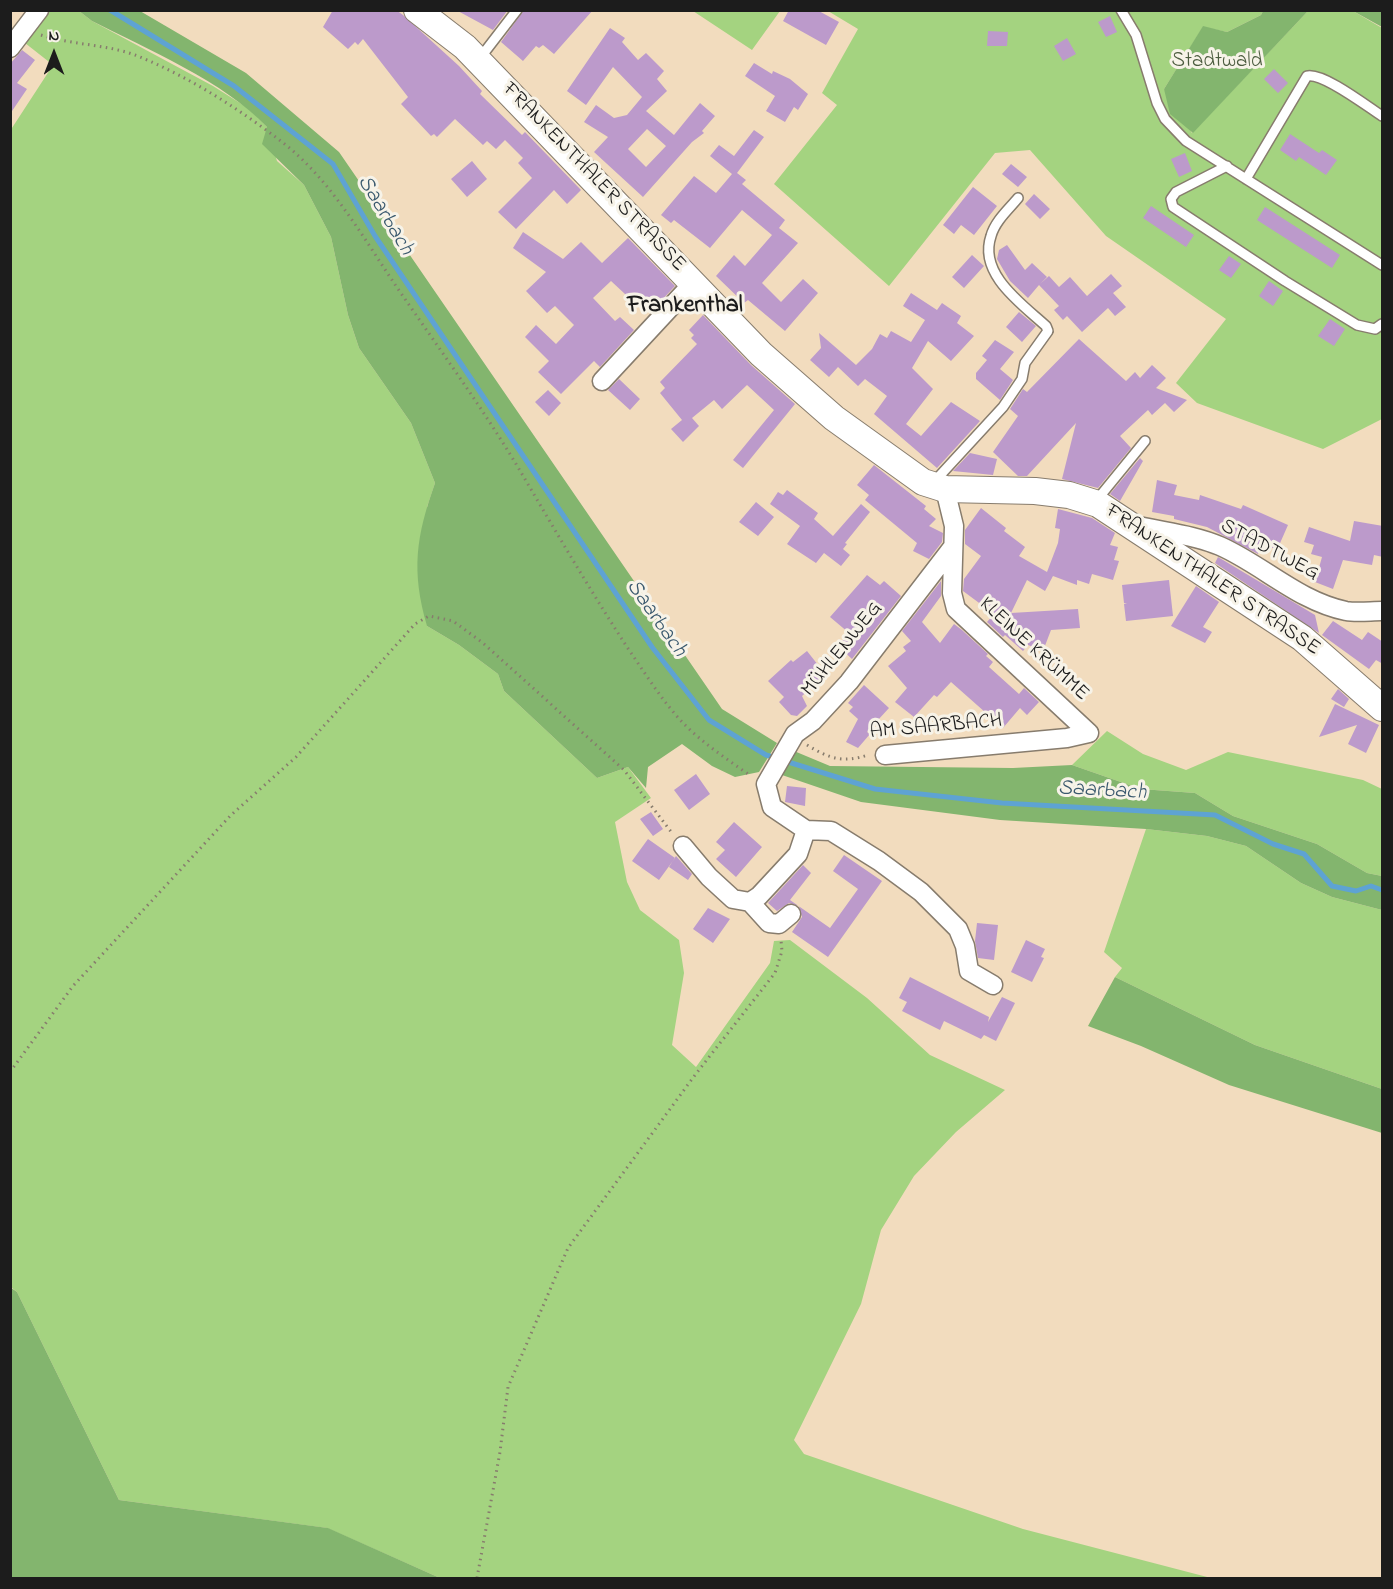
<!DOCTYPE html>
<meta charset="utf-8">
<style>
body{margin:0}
#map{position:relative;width:1393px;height:1589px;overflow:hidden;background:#f2dcbe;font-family:"Indie Flower",sans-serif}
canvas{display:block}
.frame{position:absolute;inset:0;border:12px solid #1c1c1c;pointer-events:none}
.north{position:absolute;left:24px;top:24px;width:60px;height:60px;-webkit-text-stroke:4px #f7f3e8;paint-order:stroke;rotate:0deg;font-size:16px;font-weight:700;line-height:24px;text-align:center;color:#1c1c1c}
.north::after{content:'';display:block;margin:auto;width:21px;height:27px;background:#1c1c1c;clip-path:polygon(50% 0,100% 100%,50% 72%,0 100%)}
</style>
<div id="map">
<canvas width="1393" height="1589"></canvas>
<div class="frame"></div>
<div class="north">N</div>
</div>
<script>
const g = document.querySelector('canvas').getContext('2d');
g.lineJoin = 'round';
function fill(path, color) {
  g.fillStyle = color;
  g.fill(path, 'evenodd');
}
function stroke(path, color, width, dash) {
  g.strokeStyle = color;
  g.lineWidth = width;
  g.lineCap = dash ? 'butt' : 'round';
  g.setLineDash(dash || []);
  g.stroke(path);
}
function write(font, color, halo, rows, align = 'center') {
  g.font = font + ' "Indie Flower",sans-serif';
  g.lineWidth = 6;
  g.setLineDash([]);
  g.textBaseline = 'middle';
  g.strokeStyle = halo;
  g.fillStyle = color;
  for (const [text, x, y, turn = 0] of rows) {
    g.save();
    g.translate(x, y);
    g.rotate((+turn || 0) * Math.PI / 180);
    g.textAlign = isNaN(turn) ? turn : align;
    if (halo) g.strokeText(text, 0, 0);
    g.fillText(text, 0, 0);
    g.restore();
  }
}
fill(new Path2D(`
 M49 10 79 11 92 21 213 86 251 110 267 127 277 161 304 185 331 237 348 315 359 348 411 423 435 483 427 507V626L459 645 498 674 504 691 597 778 628 767 651 798 615 822 627 882 640 910 679 940 684 973 672 1045 696 1067 770 963 774 941 790 940 867 998 930 1055 1005 1090 956 1132 914 1176 881 1230 861 1304 794 1440 804 1454 1023 1529 1211 1578H440L327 1528 119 1500 17 1292 11 1287 10 131 53 65 25 43Z
 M693 11 780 10V11L752 50Z
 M828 11H1263L1261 15 1227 32 1203 27 1164 89 1192 133 1308 11H1353L1382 28V419L1323 449 1197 403 1176 383 1226 319 1106 236 1030 150 995 153 889 286 774 184 837 105 822 93 858 29Z
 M1107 731 1143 754 1186 770 1228 752 1363 780 1382 789V876L1367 873 1317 844 1233 816 1195 793 1141 789 1072 765Z
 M1146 829 1207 836 1246 846 1301 883 1332 897 1382 910V1089L1255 1045 1115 977 1122 968 1104 952Z`), '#a4d380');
fill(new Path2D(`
 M79 11H140L246 73 339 152 722 709 777 743 759 772 735 777 712 766 682 744 648 767 646 788 628 767 597 778 504 691 498 674 459 645 427 626C411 570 416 537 435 483L411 423 359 348 348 315 331 237 304 185 262 144 267 127C225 82 147 49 92 21Z
 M1263 11H1308L1193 133 1170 114 1164 89 1203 26 1227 32 1261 15Z
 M1353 11H1382V28V27Z
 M794 751 830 766 1013 768 1072 765 1141 789 1195 793 1233 816 1317 844 1367 873 1382 876V910L1332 897 1301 883 1246 846 1207 836 1146 829 1000 820 861 802 782 775Z
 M1115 977 1255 1045 1382 1089V1133L1229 1085 1141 1046 1088 1026Z
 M10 1287 17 1292 119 1500 328 1528 440 1578H11Z`), '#83b56e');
stroke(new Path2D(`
 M110 10 234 86 333 164 375 236 652 647 709 720 766 755 776 758
 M785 761 875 789 1002 803 1215 815 1273 844 1304 854 1332 886 1356 891 1371 886 1382 890`), '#5ea3d3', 5);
fill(new Path2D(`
 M333 10H396L403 15 459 66 482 91 480 94 522 135 525 132 581 190 567 204 554 190 516 229 498 212 532 178 518 163 523 158 505 140 496 149 487 141 483 145 455 119 437 137 434 134 431 136 401 104 408 97 363 39 358 45 355 42 348 49 323 27Z
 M456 10H508L493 30Z
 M524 10H593L554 54 543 45 539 48 536 46 523 61 501 42Z
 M789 10H817L839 22 826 45 783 21Z
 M1110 16 1117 32 1106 37 1098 22Z
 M610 28 625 38 622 42 638 60 646 53 664 71 657 79 667 91 646 111 674 135 700 103 715 116 702 131 704 133 692 142 643 197 594 152 608 137 584 122 596 105 614 118 627 115 642 97 613 67 586 105 567 91ZM647 129 666 146 646 167 628 149Z
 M988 31 1008 32 1007 46H987Z
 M1067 38 1076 54 1063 61 1054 46Z
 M22 50 35 60 17 83 27 89 10 114V64Z
 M754 63 772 74 773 71 790 79 808 94 798 110 794 107 785 122 766 111 775 96 745 76Z
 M1274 69 1288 83 1278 93 1264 79Z
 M754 130 764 137 737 173 746 180 742 184 785 220 779 228 798 243 762 283 781 302 803 279 818 293 785 331 748 300 744 303 716 276 734 255 745 266 772 235 742 210 710 248 674 220 671 223 661 215 694 176 716 193 732 174 710 156 719 145 734 156Z
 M1290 134 1319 153 1322 150 1337 160 1326 175 1299 157 1296 161 1280 150Z
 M1185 153 1192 171 1179 177 1171 159Z
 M472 161 487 179 467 197 451 179Z
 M1011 164 1027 177 1018 187 1002 174Z
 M973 187 997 206 974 235 961 225 954 234 943 225Z
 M1034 194 1050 209 1040 219 1025 204Z
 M1151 206 1194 235 1186 247 1143 218Z
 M1265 207 1340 255 1332 268 1257 220Z
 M523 232 563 259 581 242 602 263 628 238 675 286 660 302 658 300 652 305 646 299 639 307 611 281 593 298 615 321 620 317 634 330 600 367 594 361 561 394 538 372 549 361 525 337 536 325 556 344 574 325 555 306 547 313 526 291 546 272 513 248Z
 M1007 245 1025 270 1032 263 1047 277 1040 284 1049 276 1059 287 1070 277 1087 296 1111 274 1122 286 1113 293 1126 307 1115 316 1108 308 1082 332 1067 316 1063 320 1054 310 1059 306 1039 285 1028 298 1010 281 997 259 999 250Z
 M972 255 984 266 964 288 952 277Z
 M1229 256 1241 264 1231 278 1219 270Z
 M1269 281 1283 291 1273 306 1259 296Z
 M911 293 937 310 942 303 961 316 957 323 974 336 951 361 928 341 912 368 933 389 906 424 921 436 951 402 980 421 937 468 874 414 887 396 865 379 858 386 838 367 829 377 810 360 821 348 819 333 856 365 872 349 880 334 887 338 891 331 911 342 925 320 903 306Z
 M1019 312 1036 326 1022 342 1006 327Z
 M703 315 751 365 795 404 743 468 733 460 774 410 747 385 722 409 714 400 692 418 699 426 683 442 671 429 682 420 660 393 665 388 660 382 697 344 691 338 694 335 689 330Z
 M1330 319 1345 329 1334 346 1318 336Z
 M1079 339 1126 381 1135 372 1140 378 1152 365 1166 378 1156 388 1187 400 1174 412 1165 403 1152 415 1148 410 1120 436 1131 448 1098 488 1062 479 1076 423 1027 476H1018L993 452 1018 416 1010 409 1023 389 1027 392Z
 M995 340 1014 352 1000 369 1013 380 1000 400 976 379V373L987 360 982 356Z
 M619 379 640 399 630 410 608 390Z
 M548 390 561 403 549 416 535 402Z
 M970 453 997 459 993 475 953 471Z
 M1140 458 1143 461 1120 501 1110 494Z
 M874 465 926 506 924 509 936 519 929 526 943 533 942 542 929 559 913 551 917 543 865 500 869 495 857 485Z
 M1157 480 1177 485 1174 495 1199 500 1200 495 1241 509 1243 505 1288 525 1277 550 1262 543 1258 554 1207 527 1174 519V516L1152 512Z
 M787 490 818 513 814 519 833 536 861 504 870 512 845 543 847 544 843 549 850 555 841 566 824 553 816 563 787 544 800 526 770 504 778 492 783 495Z
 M756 502 774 517 758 536 739 522Z
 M981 508 1006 528 1004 531 1025 547 1019 556 1047 572 1058 543 1060 529 1055 528 1058 509 1092 518 1115 533 1110 545 1118 547 1114 560 1119 561 1113 580 1092 574 1089 584 1077 580V585L1053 576 1045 591 1027 580 1011 613 1078 609 1080 628 1051 630 1043 651 1028 645 1023 651 1005 635 1003 637 987 622 994 614 963 591 964 579 981 556 965 544V530Z
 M1354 521 1383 526V557L1374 555 1372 565 1343 560 1333 589 1315 582 1322 557 1311 554 1314 545 1304 542 1309 527 1350 541Z
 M1218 557 1315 615 1319 633 1215 563Z
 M867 575 880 585 884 581 901 596 852 659 838 646 849 633 830 617Z
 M1169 580 1173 616 1126 621 1124 604H1127L1124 603 1122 585Z
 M941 581V596L922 622 940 643 954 624 962 630 988 654 986 656 993 662 989 667 1019 694 1024 688 1039 702 1027 715 1020 708 1003 728 951 682 937 697 934 695 914 717 895 702 907 688 888 666 906 651 903 647 911 641 902 631Z
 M1196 586 1219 602 1203 627 1212 632 1205 643 1171 626Z
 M1333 621 1362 640 1368 632 1383 642V664L1376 660 1369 669 1322 635Z
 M807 651 826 675 802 696 807 706 797 716 791 715 779 702 784 697 768 681 791 660 793 662Z
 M864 685 889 708 867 732 870 734 858 748 846 742 858 719 849 711 853 707 848 703Z
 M1338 689 1349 699 1344 707 1331 699Z
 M1335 704 1379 725 1366 753 1348 744 1357 725 1319 737Z
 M696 774 710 794 689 810 674 790Z
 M787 786 806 788 805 806 785 802Z
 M651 812 663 829 653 836 640 819Z
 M734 822 762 847 736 877 716 859 725 850 716 842Z
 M648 839 675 858 659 880 632 861Z
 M844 855 882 881 828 957 792 932 802 917 799 906 789 903 777 911 768 903 803 865 811 873 790 900 830 928 858 889 833 871Z
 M676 856 692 874 688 880 669 867Z
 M708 908 730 919 713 943 693 929Z
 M977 923 998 925 994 960 978 958 975 941Z
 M1026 940 1045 949 1041 957 1044 958 1032 982 1011 972Z
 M910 977 989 1017 988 1022 1002 997 1015 1003 996 1041 984 1035 981 1039 944 1021 940 1030 902 1011 907 1002 899 998Z`), '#bc9acb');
const service = new Path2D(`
 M1121 10 1136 35 1157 103 1165 119 1186 141 1382 265
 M480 58 517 10
 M1227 166 1176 192 1171 199 1173 207 1285 281 1357 325 1375 329 1382 324
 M1246 179 1307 76C1323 72 1368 107 1382 116
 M933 483 1003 407 1022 379 1025 363 1048 331 1046 326C1022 304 978 274 991 236 995 221 1009 209 1018 198
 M1096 501 1145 441`);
const minor = new Path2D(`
 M10 48 39 10
 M602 381 693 283
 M945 489 954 526 952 593 956 609 1089 733
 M1139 526C1165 532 1195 535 1220 546 1263 565 1298 601 1346 611 1357 613 1371 611 1382 611
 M952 548 849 682 813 721 795 734 766 784 772 807 806 830 831 831 879 861 921 892 958 929 965 946 969 971 993 985
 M885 755 1067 738 1089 733
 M683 846 709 877 733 899 750 902 769 923 779 924 791 914
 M750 902 759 896 798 854 806 830`);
const secondary = new Path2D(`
 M417 10 465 47 761 354 834 418 923 482 945 489 1035 491 1069 495 1098 504 1302 638 1382 708`);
stroke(service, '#877c6d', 12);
stroke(minor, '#877c6d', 21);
stroke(secondary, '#877c6d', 28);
stroke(new Path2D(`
 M41 35C72 45 105 44 135 55 186 75 238 108 282 142 329 178 361 234 394 283 437 346 483 408 522 474 556 532 590 590 627 647 645 673 662 701 684 724 704 744 728 760 751 776
 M807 745C830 759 843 763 868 755
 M10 1072 73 986 231 815 296 757 415 624 429 616 453 621 483 643 624 770 672 833
 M477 1578 500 1452 508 1387 568 1248 695 1075 775 973 782 951 781 940`), '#877c6d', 3, [1.5, 4.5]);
stroke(service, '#fff', 9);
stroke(minor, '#fff', 18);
stroke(secondary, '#fff', 26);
write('21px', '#4c5c3f', '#f7f3e8', [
 ["Stadtwald",1217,63]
]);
write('21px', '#1c1c1c', '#f7f3e8', [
 ["FRANKENTHALER STRASSE",593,178,46],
 ["STADTWEG",1269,551,28],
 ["FRANKENTHALER STRASSE",1212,581,34],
 ["MÜHLENWEG",843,650,-51],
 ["KLEINE KRÜMME",1033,650,43],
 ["AM SAARBACH",936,728,-5]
]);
write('italic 22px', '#3a596e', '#f7f3e8', [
 ["Saarbach",384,216,59],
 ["Saarbach",655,619,55],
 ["Saarbach",1102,792,3]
]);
write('bold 24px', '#1c1c1c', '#f7f3e8', [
 ["Frankenthal",685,307]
]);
</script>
